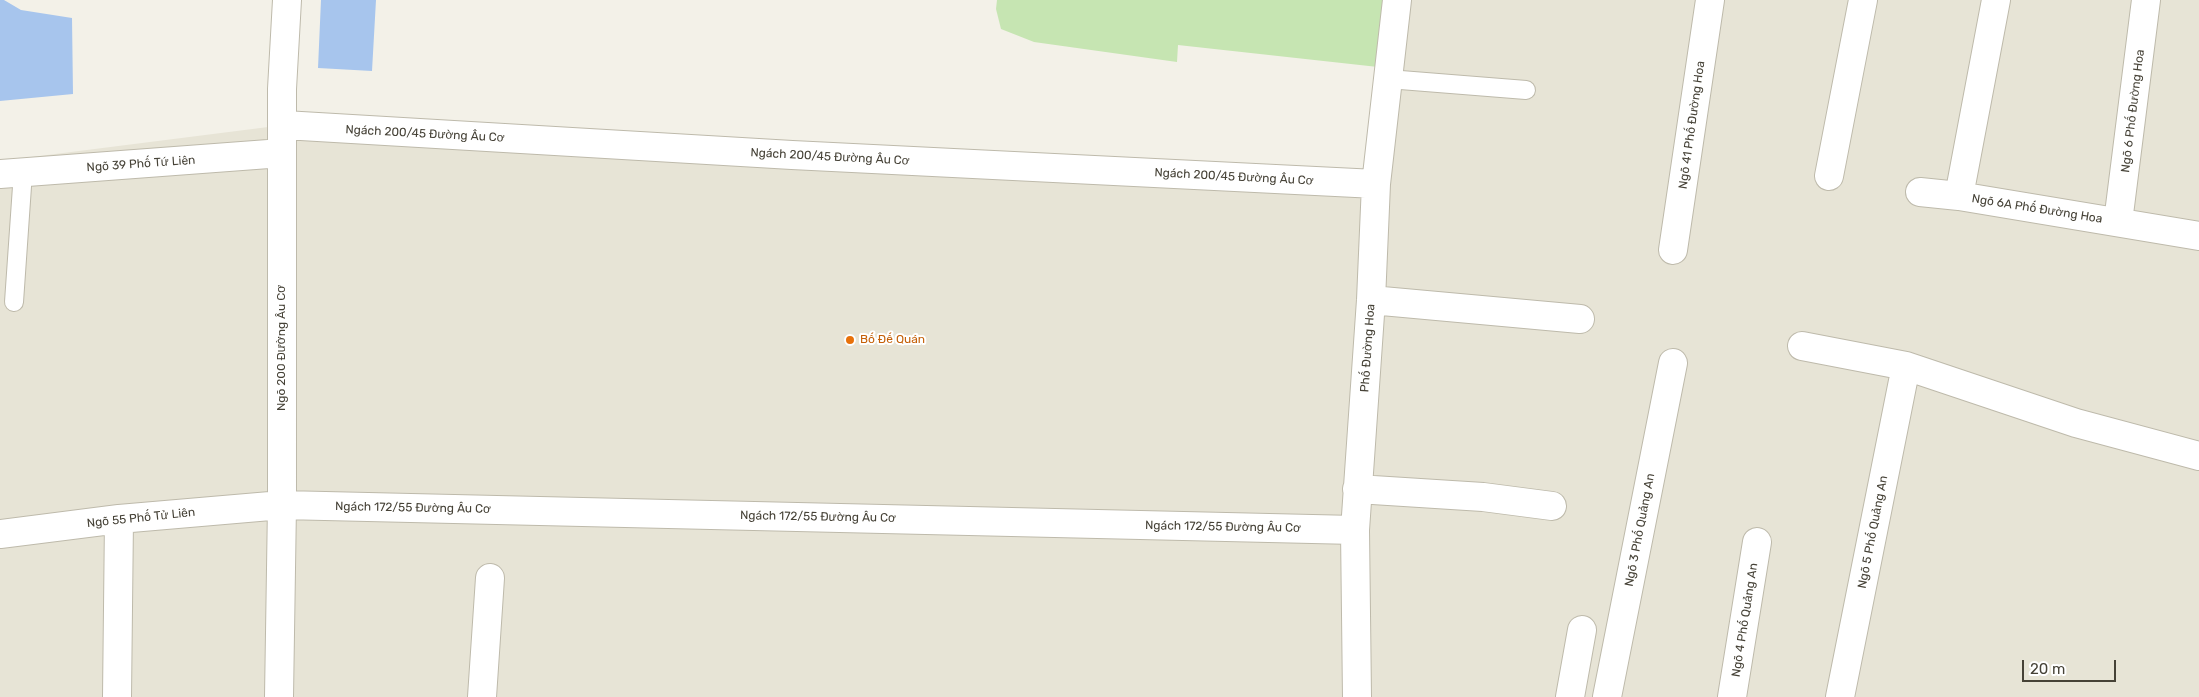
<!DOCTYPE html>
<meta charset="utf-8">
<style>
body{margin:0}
#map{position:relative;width:2199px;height:697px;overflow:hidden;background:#f3f1e8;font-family:Rubik,sans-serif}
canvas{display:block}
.scale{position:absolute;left:2022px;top:660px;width:94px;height:22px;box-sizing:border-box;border:2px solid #464237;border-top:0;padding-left:6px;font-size:15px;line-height:18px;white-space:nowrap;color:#464237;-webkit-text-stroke:4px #fff;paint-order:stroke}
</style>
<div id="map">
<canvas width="2199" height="697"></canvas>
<div class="scale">20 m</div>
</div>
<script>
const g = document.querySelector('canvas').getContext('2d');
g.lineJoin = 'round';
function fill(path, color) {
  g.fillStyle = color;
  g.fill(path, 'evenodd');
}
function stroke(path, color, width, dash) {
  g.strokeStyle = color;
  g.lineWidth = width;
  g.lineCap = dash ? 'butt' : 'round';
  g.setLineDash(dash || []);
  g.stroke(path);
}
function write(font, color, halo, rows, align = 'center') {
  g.font = font + ' Rubik,sans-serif';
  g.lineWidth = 4;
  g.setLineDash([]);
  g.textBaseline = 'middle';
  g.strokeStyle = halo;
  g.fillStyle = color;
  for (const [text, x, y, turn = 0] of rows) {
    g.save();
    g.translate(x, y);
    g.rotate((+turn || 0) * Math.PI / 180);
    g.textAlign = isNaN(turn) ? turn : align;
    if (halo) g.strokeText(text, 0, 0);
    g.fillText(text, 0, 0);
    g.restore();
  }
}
fill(new Path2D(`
 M1411 0H2199V697H0V161L284 125 1388 182 1392 127Z`), '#e7e4d6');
fill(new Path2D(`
 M997 0H1384L1378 67 1178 45 1177 62 1034 42 1001 29 996 9Z`), '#c6e5b2');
fill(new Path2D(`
 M0 0H4L21 10 72 18 73 94 0 101Z
 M321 0H376L372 71 318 68Z`), '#a7c5ed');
const service = new Path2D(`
 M1388 79 1526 90
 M14 302 23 172`);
const minor = new Path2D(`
 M1996 0 1959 196 2199 236
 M284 125 792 155 1376 184
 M0 174 282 153
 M1829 176 1863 0
 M1920 192 1959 196
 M2118 222 2146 0
 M1673 250 1710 0
 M1371 300 1580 319
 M1802 346 1906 366 2076 423 2199 456
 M1357 489 1483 497 1552 506
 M0 534 119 519 282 505 1355 530
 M117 697 119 519
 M279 697 282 505V89L287 0
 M482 697 490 578
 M1357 697 1355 530 1371 300 1376 184 1397 0
 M1570 697 1582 630
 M1607 697 1673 363
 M1732 697 1757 542
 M1840 697 1906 366`);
stroke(service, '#bebaab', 20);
stroke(minor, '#bebaab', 30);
stroke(service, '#fff', 18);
stroke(minor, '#fff', 28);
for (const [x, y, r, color] of [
 [850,340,5,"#e8710a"]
]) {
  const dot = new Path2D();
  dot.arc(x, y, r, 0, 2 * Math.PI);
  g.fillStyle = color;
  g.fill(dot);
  stroke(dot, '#fff', 2);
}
write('12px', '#464237', '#fff', [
 ["Ngõ 6 Phố Đường Hoa",2133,111,-83],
 ["Ngõ 41 Phố Đường Hoa",1692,125,-82],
 ["Ngách 200/45 Đường Âu Cơ",425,134,3],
 ["Ngách 200/45 Đường Âu Cơ",830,157,3],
 ["Ngõ 39 Phố Tứ Liên",141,164,-4],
 ["Ngách 200/45 Đường Âu Cơ",1234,177,3],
 ["Ngõ 6A Phố Đường Hoa",2037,209,9],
 ["Ngõ 200 Đường Âu Cơ",282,348,-90],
 ["Phố Đường Hoa",1368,348,-86],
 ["Ngách 172/55 Đường Âu Cơ",413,508,1],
 ["Ngách 172/55 Đường Âu Cơ",818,517,1],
 ["Ngõ 55 Phố Tử Liên",141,518,-6],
 ["Ngách 172/55 Đường Âu Cơ",1223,527,1],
 ["Ngõ 3 Phố Quảng An",1640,530,-79],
 ["Ngõ 5 Phố Quảng An",1873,532,-79],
 ["Ngõ 4 Phố Quảng An",1745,620,-81]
]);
write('12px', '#c56008', '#fff', [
 ["Bố Đế Quán",860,340]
], 'left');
</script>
